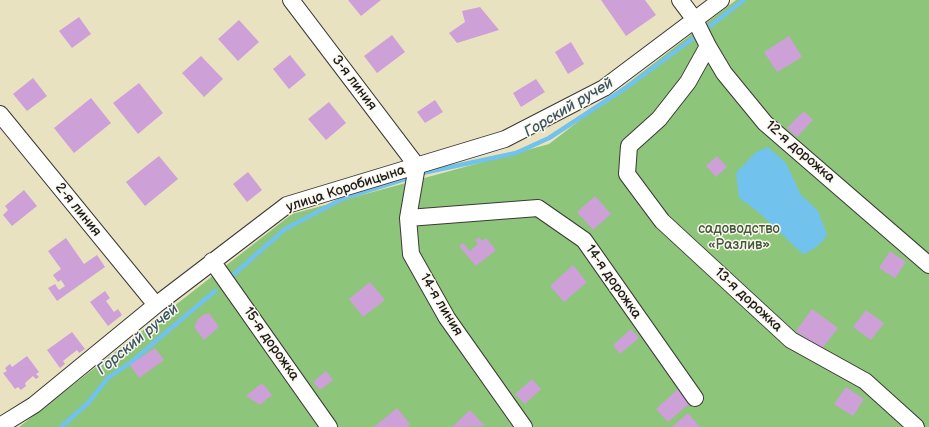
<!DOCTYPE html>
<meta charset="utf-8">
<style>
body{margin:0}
canvas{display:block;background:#e9e2c1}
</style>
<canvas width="929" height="427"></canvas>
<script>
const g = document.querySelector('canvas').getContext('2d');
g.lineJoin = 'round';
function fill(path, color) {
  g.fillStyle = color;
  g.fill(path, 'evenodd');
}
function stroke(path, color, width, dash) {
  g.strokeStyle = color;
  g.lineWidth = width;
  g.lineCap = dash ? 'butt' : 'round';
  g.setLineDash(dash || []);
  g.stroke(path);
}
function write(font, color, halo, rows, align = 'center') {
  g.font = font + ' "Balsamiq Sans",sans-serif';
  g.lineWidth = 3;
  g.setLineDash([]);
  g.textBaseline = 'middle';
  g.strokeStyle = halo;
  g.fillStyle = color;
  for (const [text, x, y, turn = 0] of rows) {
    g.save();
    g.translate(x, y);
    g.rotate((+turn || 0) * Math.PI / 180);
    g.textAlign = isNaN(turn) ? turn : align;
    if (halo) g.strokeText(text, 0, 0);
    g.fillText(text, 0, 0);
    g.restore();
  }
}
fill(new Path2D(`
 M736 0H929V427H19L292 214 549 144Z`), '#8dc67a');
fill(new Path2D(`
 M768 147 786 163 801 195 818 211 827 235C821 245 813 250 803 254 782 236 763 213 739 198L736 173 756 152Z`), '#71c2ec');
stroke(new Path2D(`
 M706 29 744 0
 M418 174 516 153 549 138 627 87 695 37
 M232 276 285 229 344 198 405 179
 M61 427 87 404 109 377 130 363 215 291`), '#71c2ec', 4.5);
fill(new Path2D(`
 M348 0H381L361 16Z
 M601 0H645L656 15 626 36Z
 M480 7 499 30 457 43 449 33 465 22 462 11Z
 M79 17 91 34 72 48 59 31Z
 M239 20 259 42 238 61 218 39Z
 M392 35 405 52 377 73 364 56Z
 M789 36 802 57 777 72 764 52Z
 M571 42 584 64 568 74 555 52Z
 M290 55 306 75 289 89 273 69Z
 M201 56 223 79 204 97 182 73Z
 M33 78 47 96 27 111 13 94Z
 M536 79 545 92 521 107 513 93Z
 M139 83 163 113 138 134 113 103Z
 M91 98 111 123 74 153 54 128Z
 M435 100 443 112 425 123 417 112Z
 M329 102 346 123 326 140 308 119Z
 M804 111 813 120 797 137 787 128Z
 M159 156 178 179 145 206 126 182Z
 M717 156 727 167 716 177 706 166Z
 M248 172 262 190 247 202 233 184Z
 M24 190 37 206 12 226 3 215 8 210 5 206Z
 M595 196 611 214 593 230 577 212Z
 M479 237 482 241 486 238 496 250 476 266 459 246 463 243 470 251 478 244 475 240Z
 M66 238 84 264 97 255 105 267 57 301 48 288 55 284 59 290 65 286 61 280 58 282 53 275 61 269 48 251Z
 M890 251 906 262 895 278 879 268Z
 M573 265 587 282 564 302 550 286Z
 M370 282 385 300 363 317 349 299Z
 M105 291 110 298 106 301 114 312 118 309 122 315 108 326 90 302Z
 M812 309 838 328 821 350 796 331Z
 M866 310 884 323 871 340 853 327Z
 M209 313 219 327 204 340 194 327 198 319 203 315Z
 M631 329 639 338 620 354 613 345Z
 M72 332 85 349 79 353 77 350 63 361 65 364 60 368 47 350Z
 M155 348 164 360 139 378 130 365Z
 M27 356 39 372 36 374 39 377 36 379 33 376 25 383 26 386 21 390 18 387 15 389 3 373 7 371 5 368 10 364 12 367Z
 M326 371 333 380 320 390 313 382Z
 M532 379 541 389 525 404 515 394Z
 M262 383 272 395 260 405 246 396Z
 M846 387 864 399 853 416 834 404Z
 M678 389 690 403 668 422 656 409Z
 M397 408 410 424 407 427H374Z
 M470 410 485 426 452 427Z
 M688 413 700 427H672Z`), '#cda0d8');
const street = new Path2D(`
 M291 0 417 166 408 218 411 254 447 318 524 427
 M680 0 695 20 708 46 724 73 765 123 929 265
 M708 46 688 82 659 119 629 146 627 174 662 221 791 340 865 381 916 427
 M0 114 156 305
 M408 218 538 208 584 240 695 398
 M212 261 329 427
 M0 426 34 405 156 305 287 205 505 139 604 88 721 0`);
stroke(street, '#3b3a35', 18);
stroke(street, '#fff', 16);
write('14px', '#1c1c1c', '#fbf7ec', [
 ["3-я линия",354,83,53],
 ["12-я дорожка",800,152,41],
 ["улица Коробицына",346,189,-18],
 ["2-я линия",78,210,51],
 ["14-я дорожка",613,282,55],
 ["13-я дорожка",748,300,43],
 ["14-я линия",441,305,59],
 ["15-я дорожка",271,344,55]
]);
write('14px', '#44583d', '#fbf7ec', [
 ["садоводство",739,229],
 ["«Разлив»",739,245]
]);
write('italic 15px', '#3a5665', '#fbf7ec', [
 ["Горский ручей",569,108,-31],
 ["Горский ручей",138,340,-40]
]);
</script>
